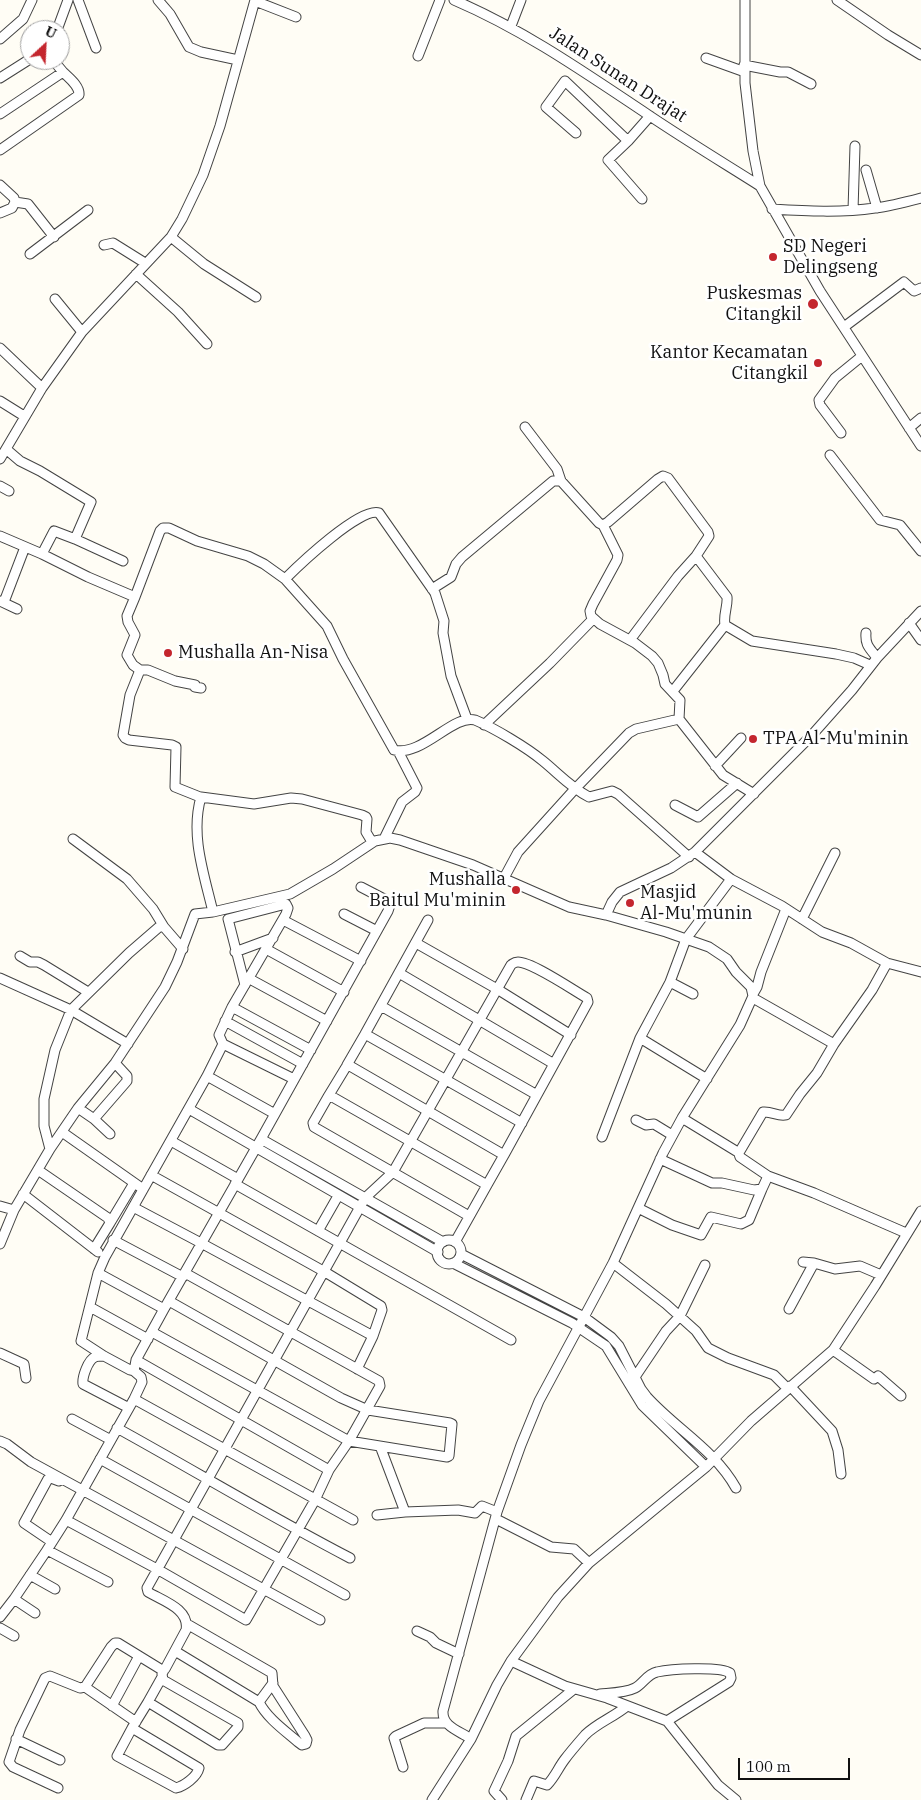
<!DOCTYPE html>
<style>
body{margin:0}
#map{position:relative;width:921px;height:1800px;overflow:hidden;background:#fffdf5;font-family:"IBM Plex Serif",serif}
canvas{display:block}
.north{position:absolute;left:20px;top:20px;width:50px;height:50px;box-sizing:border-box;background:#fff;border:1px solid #a0a0a0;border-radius:50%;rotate:25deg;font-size:14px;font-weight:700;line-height:20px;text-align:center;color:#111}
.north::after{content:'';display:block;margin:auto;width:18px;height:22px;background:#c4262e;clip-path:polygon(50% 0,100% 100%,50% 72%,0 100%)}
.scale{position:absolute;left:738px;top:1758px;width:112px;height:22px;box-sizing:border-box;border:2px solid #111;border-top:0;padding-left:6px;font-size:15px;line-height:18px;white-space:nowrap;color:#111;-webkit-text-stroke:4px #fff;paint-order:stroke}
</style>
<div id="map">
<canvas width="921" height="1800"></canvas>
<div class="north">U</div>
<div class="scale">100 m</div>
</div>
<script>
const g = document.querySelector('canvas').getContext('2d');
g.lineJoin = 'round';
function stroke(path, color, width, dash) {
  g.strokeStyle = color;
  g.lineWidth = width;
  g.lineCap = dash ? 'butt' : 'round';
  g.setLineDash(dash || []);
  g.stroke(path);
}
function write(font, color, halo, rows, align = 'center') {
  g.font = font + ' "IBM Plex Serif",serif';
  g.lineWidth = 5;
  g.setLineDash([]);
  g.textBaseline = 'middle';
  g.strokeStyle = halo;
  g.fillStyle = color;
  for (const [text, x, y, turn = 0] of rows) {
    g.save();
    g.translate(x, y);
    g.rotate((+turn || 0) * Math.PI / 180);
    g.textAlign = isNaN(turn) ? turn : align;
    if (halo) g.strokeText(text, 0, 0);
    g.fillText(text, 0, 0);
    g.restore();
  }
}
const minor = new Path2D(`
 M78 0 96 48
 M158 0 170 14 189 47 201 52 238 60
 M454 0C524 30 584 72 647 114 684 139 722 162 760 186
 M745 0V83L753 151 760 186 820 291 921 446
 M837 0 888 35 921 55
 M255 1 296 17
 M511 26 521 0
 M57 30 68 0
 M0 39 23 19 32 0
 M418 56 440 0
 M706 58 745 72
 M744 65 780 72H788L811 84
 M0 78 30 59
 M0 114 63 72 53 60
 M576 133 546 107 565 81 628 141 650 116
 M628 141 608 160 642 199
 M0 150 79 95C80 86 69 78 63 72
 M866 170 877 208
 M0 185 14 198 15 202 12 208 0 213
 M15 202 28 204 54 237
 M772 209C806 211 841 213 875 208 891 206 906 202 921 198
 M853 210 855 146
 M171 237 204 264 256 297
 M104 245 113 243 145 263
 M30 254 88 210
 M136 274 178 312 207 344
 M55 299 82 332
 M844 327 904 282 914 291 921 288
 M0 348 42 388
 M0 401 24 416
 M525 427 557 469 561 481
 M909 428 921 418
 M841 433 820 405 819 400 835 378 862 356
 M830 455 880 520 900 525 921 551
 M0 459 42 388 82 332 171 237 182 219 203 175 220 126 255 0
 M0 486 9 491
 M603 525 618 555 617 560 593 604 590 611 591 616 600 624 635 643 652 656 658 663 663 675 665 684 680 700 679 719 723 775 754 794
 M0 536 42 554 54 531 75 539 91 502 40 471 20 461 6 449
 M75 539 123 561
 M42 554 88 577 135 597 160 531 163 528H169L197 541 248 556 264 564 285 579 327 626 343 659 394 750C422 757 453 714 475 720 494 728 526 747 543 761 559 774 570 787 589 797L612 791 618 794 689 857
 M285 579C299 565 361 506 379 513L435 593 444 621 443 633 451 676 467 719
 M432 589 451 577 456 564 462 557 553 481H561L599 523 603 525 608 522 658 479 663 476 668 478 708 532 709 536 696 556 727 597C728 606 723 615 725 625L673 691
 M135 597 127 616 128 622 135 635 127 655 133 665 140 670
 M0 601 17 609
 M4 602 25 547
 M909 623 921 640
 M725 625 752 641 836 654 854 658 870 665
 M866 633C865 646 870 648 877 658
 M630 640 678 576 696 556
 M484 725 550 663 593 619
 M715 766 741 738
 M200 797 175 787 176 747 172 745 129 740 125 738 123 735 130 695 140 670H148L175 681 195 685V687L201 688
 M675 805 698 817 737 783
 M73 839 127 879 153 909 164 927
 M384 839 402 802 415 792 417 788 398 751
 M695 852 731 879 782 906 822 932 851 943 887 963 921 972
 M504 878 518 852 574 790 629 733 636 729 679 719
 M213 912C204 874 190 835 201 797L254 804 291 798 302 799 362 815 366 817 367 819 366 832 372 842
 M344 914 377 931
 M606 915 612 902 620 892 671 868 695 852 812 735 852 690 877 658 921 611
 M802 919 835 853
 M283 920 361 961
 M428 920 365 1034 522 1123
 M416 943 497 989 571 1035
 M266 949 344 992
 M235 952 273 938
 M20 956 30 962H38L44 965 88 992
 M399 973 554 1064
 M0 978 71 1010 128 1044
 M248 978 327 1021
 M670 982 693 994
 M245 985 228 919 286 904 288 908 286 914 232 1007 219 1035 223 1044 294 1079
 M753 994 757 987 761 972 786 909
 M753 998 834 1044
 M381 1006 537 1095
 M232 1007 311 1050
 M225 1021 303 1064
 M640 1038 670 982 686 939 731 879
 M223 1044 207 1076 105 1257 98 1273 81 1341 104 1356 130 1370 134 1371 136 1360 164 1309 261 1139 388 911 390 905 388 901 361 887
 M347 1065 365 1034
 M207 1076 275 1114
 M329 1095 346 1067 350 1066 504 1155 487 1185
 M78 1108 94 1119 110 1134
 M189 1109 438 1252
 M682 1118 736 1151H740L763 1112C772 1111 778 1117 786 1115L800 1094 817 1073 834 1044 872 990 887 963
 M94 1119 127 1081V1076L115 1063
 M636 1120 646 1125 654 1124 672 1135
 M62 1132 143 1189
 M602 1137 640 1038 707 1079
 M261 1139 443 1242
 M171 1141 238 1179
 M50 1149 44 1126V1099L55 1050 71 1010 129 953 159 927H164L183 949
 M738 1151 740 1157 768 1176 814 1193 906 1233
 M660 1159 712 1183H722L754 1190 762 1189 768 1176
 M38 1170 108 1218 110 1223 94 1249
 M151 1175 325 1272 381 1306 382 1310 373 1336
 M235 1184 511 1340
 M23 1194 98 1252
 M0 1206 14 1210
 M133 1207 201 1243 373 1336 357 1369
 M638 1208 672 1225 701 1235 711 1217 741 1224 749 1220 762 1189
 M110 1223 134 1183
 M318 1231 338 1196
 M113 1240 183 1277
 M437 1252a12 12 0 1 1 24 0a12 12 0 1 1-24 0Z
 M455 1242 487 1185 329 1095 313 1123 314 1127 469 1216
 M0 1244 14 1210 50 1149 78 1108 115 1063 165 987 177 962 195 914 213 912 290 894 333 869 375 841 390 838 400 840 473 865 569 907 606 915 666 932 709 947 727 959 736 972 751 987 753 996 740 1025 682 1118 663 1153 613 1263 539 1401 521 1445 497 1512 443 1711C442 1727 460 1731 471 1739
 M461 1254 584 1317 611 1337 619 1346 641 1389 647 1397C676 1429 715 1450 736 1488
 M803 1262 814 1263 835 1269 860 1266 881 1275
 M453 1263 572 1323 606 1346 642 1405 706 1467
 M613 1263 666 1304 696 1331 708 1348 728 1358 774 1375 787 1388
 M98 1273 164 1309
 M90 1307 148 1339
 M789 1309 814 1263
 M152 1332 349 1441 447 1457 449 1456 452 1424 450 1423 368 1410 341 1398 169 1301
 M833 1350 874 1379 878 1376 901 1396
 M0 1353 24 1364 26 1378
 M104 1356C102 1356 97 1356 95 1357 88 1360 82 1377 83 1384L129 1408
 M136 1360 329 1470
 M635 1377 666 1331 680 1316 705 1265
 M790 1386 832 1431 838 1450 841 1474
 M134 1399 353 1520
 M72 1419 111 1440
 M117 1428C195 1471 271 1517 350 1558
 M0 1441 7 1444 31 1462 320 1620
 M380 1446 405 1512 458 1510 475 1513 482 1506 497 1512
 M100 1459 345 1595
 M377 1515 405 1512
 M496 1519 551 1547 574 1549 589 1563
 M66 1520 157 1569 246 1620 315 1500 329 1470 349 1441 380 1386 379 1381 185 1273
 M52 1542 24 1523 48 1479 51 1478 59 1481
 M30 1575 55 1589
 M108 1582 47 1550 66 1520 134 1399 142 1382 141 1377 134 1371
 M14 1599 35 1613
 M0 1617 14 1599 47 1550
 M0 1628 14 1636
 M417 1631 430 1637 436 1643 459 1654
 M175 1651 259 1702C267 1718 284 1730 298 1742L302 1745 306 1744 307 1740 305 1736 273 1686 272 1673 187 1624
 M511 1661 565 1686 607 1698 667 1721 718 1785 736 1800
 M162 1677 148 1702 218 1745H222L238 1727V1723L163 1680 162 1674 164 1670
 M85 1687 136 1722
 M600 1694C611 1693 625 1693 635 1688 643 1684 647 1674 657 1672 670 1669 720 1666 730 1673L731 1678 729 1682 667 1721
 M259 1702 273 1683
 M112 1706 139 1656
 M132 1728 117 1756 176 1788C184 1786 197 1777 199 1768L132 1728 148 1702
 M16 1739 60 1760
 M403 1767 394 1738 396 1736 424 1723H446
 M58 1788 13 1767 9 1762 20 1730 45 1678 50 1676 80 1688 85 1687 111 1647 115 1643H118L162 1670 165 1669 186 1630C190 1609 163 1601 148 1592L147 1588 365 1198 393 1172 511 965C514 963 514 962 518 962 532 962 573 990 587 998L588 1002 504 1155
 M432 1800 471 1739 497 1685 511 1661 558 1597 589 1563 706 1467 751 1421 833 1350 875 1286 921 1211
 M502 1800 494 1791 508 1761 516 1736 574 1689
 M526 1800 534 1781 547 1785C555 1777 558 1768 565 1759 571 1751 578 1743 585 1735 597 1723 614 1717 627 1706`);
stroke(minor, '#444', 11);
stroke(minor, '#fff', 9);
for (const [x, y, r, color] of [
 [773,257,5,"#c4262e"],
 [813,304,6,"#c4262e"],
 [818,363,5,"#c4262e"],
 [168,653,5,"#c4262e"],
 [753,739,5,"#c4262e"],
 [516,890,5,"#c4262e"],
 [630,903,5,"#c4262e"]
]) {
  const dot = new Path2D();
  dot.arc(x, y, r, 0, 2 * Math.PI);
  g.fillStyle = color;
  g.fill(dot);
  stroke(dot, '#fff', 2);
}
write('18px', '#111', '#fff', [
 ["Jalan Sunan Drajat",618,75,33]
]);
write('18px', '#111', '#fff', [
 ["SD Negeri",783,247],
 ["Delingseng",783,268],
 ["Puskesmas",802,294,"right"],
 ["Citangkil",802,315,"right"],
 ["Kantor Kecamatan",808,353,"right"],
 ["Citangkil",808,374,"right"],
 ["Mushalla An-Nisa",178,653],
 ["TPA Al-Mu'minin",763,739],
 ["Mushalla",506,880,"right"],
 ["Baitul Mu'minin",506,901,"right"],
 ["Masjid",640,893],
 ["Al-Mu'munin",640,914]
], 'left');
</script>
